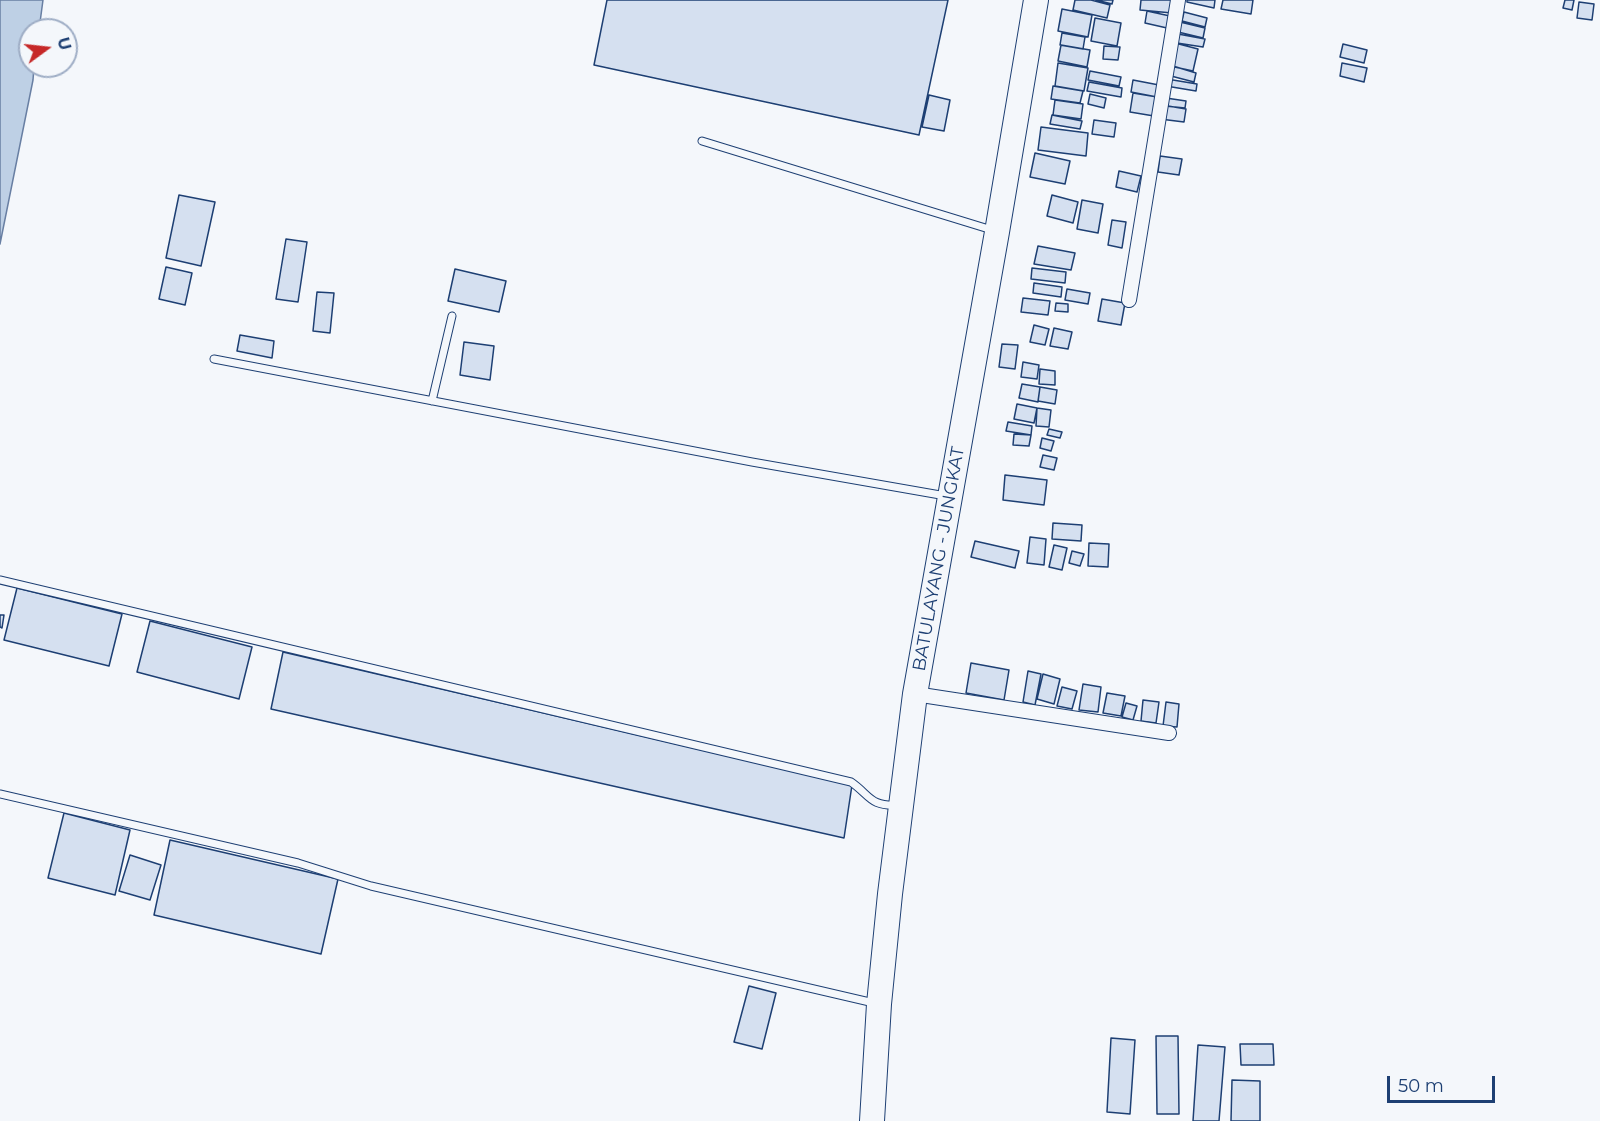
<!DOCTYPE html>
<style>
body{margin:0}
#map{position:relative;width:1600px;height:1121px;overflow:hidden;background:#f4f7fb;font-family:Montserrat,sans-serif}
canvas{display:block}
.north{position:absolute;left:18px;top:18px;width:60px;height:60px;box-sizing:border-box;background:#f4f7fb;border:2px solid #9eadc5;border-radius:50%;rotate:75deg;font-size:16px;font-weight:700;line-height:24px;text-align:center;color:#1d3f73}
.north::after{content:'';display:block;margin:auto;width:21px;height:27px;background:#c62828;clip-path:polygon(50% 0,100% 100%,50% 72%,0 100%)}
.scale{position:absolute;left:1387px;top:1076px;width:108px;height:27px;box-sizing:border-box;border:3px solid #1d3f73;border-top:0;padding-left:8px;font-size:18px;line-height:21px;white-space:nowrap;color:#1d3f73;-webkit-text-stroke:4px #f4f7fb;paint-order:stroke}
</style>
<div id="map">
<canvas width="1600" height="1121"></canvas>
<div class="north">U</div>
<div class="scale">50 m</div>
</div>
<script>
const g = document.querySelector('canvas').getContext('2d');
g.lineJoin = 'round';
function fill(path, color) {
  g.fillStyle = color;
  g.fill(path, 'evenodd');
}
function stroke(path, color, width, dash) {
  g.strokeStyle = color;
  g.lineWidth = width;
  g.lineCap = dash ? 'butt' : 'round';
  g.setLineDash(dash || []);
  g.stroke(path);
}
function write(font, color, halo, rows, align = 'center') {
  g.font = font + ' Montserrat,sans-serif';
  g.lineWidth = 4.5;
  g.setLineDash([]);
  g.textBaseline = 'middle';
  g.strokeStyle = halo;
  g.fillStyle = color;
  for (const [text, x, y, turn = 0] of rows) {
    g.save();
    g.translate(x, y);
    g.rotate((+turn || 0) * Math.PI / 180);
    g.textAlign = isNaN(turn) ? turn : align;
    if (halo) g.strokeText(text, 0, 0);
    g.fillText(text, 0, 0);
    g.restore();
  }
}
const water = new Path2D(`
 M0 0H43L39 30H30V66H34L33 80 0 244Z`);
fill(water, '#bed0e5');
stroke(water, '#687fa3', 1.5);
const building = new Path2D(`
 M607 0H948L919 135 594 65Z
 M1075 0H1091L1110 5 1107 18 1073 10Z
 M1096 0H1113L1112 4Z
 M1141 0H1174L1172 13 1140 10Z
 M1187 0H1215L1214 8 1187 2Z
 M1223 0H1253L1251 14 1221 9Z
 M1565 0H1574L1572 10 1563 8Z
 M1579 2 1594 4 1592 20 1577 18Z
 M1062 9 1092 15 1088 37 1058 31Z
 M1147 11 1170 16 1167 28 1145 23Z
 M1184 12 1207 18 1205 27 1182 21Z
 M1095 18 1121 23 1117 46 1091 41Z
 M1180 22 1205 28 1203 38 1178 32Z
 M1062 33 1085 37 1083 49 1060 45Z
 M1178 34 1205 39 1203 47 1177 43Z
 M1175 43 1198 49 1193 71 1170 66Z
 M1343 44 1367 50 1364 63 1340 57Z
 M1061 45 1090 50 1087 67 1058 61Z
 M1104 46 1120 47 1118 60 1103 59Z
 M1058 63 1088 68 1084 91 1055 86Z
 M1342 63 1367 68 1364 82 1340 76Z
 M1173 66 1196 73 1194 82 1171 76Z
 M1090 71 1121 77 1119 86 1088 80Z
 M1167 79 1197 84 1196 91 1166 86Z
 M1133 80 1159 85 1157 97 1131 92Z
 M1089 82 1122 88 1121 97 1087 91Z
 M1053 86 1083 91 1080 103 1051 99Z
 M1133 93 1157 97 1154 116 1130 112Z
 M1090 94 1106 98 1104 108 1088 104Z
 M929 95 950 100 944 131 922 127Z
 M1166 98 1186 101 1185 108 1165 106Z
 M1055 100 1083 104 1081 119 1053 115Z
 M1162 105 1186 109 1184 122 1160 119Z
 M1052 115 1082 121 1080 129 1050 124Z
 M1094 120 1116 123 1114 137 1092 134Z
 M1041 127 1088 133 1086 156 1038 150Z
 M1035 153 1070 161 1065 184 1030 177Z
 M1160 156 1182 159 1179 175 1158 172Z
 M1119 171 1141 176 1137 192 1116 187Z
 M179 195 215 202 201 266 166 258Z
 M1052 195 1078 202 1073 223 1047 216Z
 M1082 200 1103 204 1098 233 1077 229Z
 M1112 220 1126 222 1122 248 1108 245Z
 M286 239 307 242 298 302 276 299Z
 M1038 246 1075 253 1071 270 1034 264Z
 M166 267 192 273 185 305 159 299Z
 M1032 268 1066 272 1065 283 1031 279Z
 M455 269 506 281 499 312 448 301Z
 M1034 283 1062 287 1061 297 1033 293Z
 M1067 289 1090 293 1088 304 1065 300Z
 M317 292 334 293 330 333 313 331Z
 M1023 298 1050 301 1048 315 1021 312Z
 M1102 299 1125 303 1121 325 1098 321Z
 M1056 303 1068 304V312L1055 311Z
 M1034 325 1049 329 1045 345 1030 342Z
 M1054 328 1072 332 1068 349 1050 346Z
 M240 335 274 341 272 358 237 351Z
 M464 342 494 346 490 380 460 375Z
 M1002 344 1018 345 1015 369 999 367Z
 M1023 362 1039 365 1037 379 1021 377Z
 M1040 369 1055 371V385L1039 384Z
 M1022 384 1040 387 1038 402 1019 398Z
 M1040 387 1057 390 1055 404 1038 401Z
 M1017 404 1037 408 1034 423 1014 419Z
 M1037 408 1051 410 1049 427 1036 426Z
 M1008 422 1032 426 1031 435 1006 431Z
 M1049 429 1062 432 1060 438 1047 435Z
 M1014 434 1031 435 1029 446 1013 445Z
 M1042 438 1054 441 1051 451 1040 448Z
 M1043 455 1057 458 1054 470 1040 467Z
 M1005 475 1047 480 1044 505 1003 500Z
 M1053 523 1082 525 1081 541 1052 539Z
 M1030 537 1046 539 1044 565 1027 563Z
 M975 541 1019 551 1015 568 971 557Z
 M1089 543 1109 544 1108 567 1088 566Z
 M1054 545 1067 548 1062 570 1049 567Z
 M1072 551 1084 554 1080 566 1069 563Z
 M17 588 122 614 109 666 4 640Z
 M0 615H4L2 628 0 627Z
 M150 621 252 647 239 699 137 672Z
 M283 652 852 785 844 838 271 709Z
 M971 663 1009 670 1004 700 966 693Z
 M1028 671 1041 674 1035 705 1023 702Z
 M1043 674 1060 679 1054 704 1037 699Z
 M1083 684 1101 687 1098 712 1079 710Z
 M1062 687 1077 691 1072 709 1057 706Z
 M1107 693 1125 696 1121 716 1103 713Z
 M1143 700 1159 702 1156 723 1141 721Z
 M1166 702 1179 704 1177 727 1163 726Z
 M1126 703 1137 706 1133 720 1122 717Z
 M64 813 130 830 115 895 48 878Z
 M170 840 338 879 321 954 154 915Z
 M130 855 161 865 150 900 119 891Z
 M749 986 776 993 762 1049 734 1042Z
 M1156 1036H1178L1179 1114H1157Z
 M1111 1038 1135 1040 1130 1114 1107 1112Z
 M1240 1044H1273L1274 1065H1241Z
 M1198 1045 1225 1047 1219 1121H1193Z
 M1232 1080 1260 1081V1121H1231Z`);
fill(building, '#d5e0f0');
stroke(building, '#1d3f73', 1.5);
const lane = new Path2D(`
 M702 141 992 230
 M214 359 752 462 946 496
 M432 401 452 316
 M0 580 851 782C870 795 870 807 898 805
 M0 794 298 863 371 886 874 1003`);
const street = new Path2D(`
 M1129 300 1178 0
 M915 694 1169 733`);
const highway = new Path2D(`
 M872 1121 879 1004 890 894 915 694 997 232 1036 0`);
stroke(lane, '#1d3f73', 9);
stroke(street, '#1d3f73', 16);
stroke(highway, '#1d3f73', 26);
stroke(lane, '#f4f7fb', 7);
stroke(street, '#f4f7fb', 14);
stroke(highway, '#f4f7fb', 24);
write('18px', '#1d3f73', '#f4f7fb', [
 ["BATULAYANG - JUNGKAT",939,559,-80]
]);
</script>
